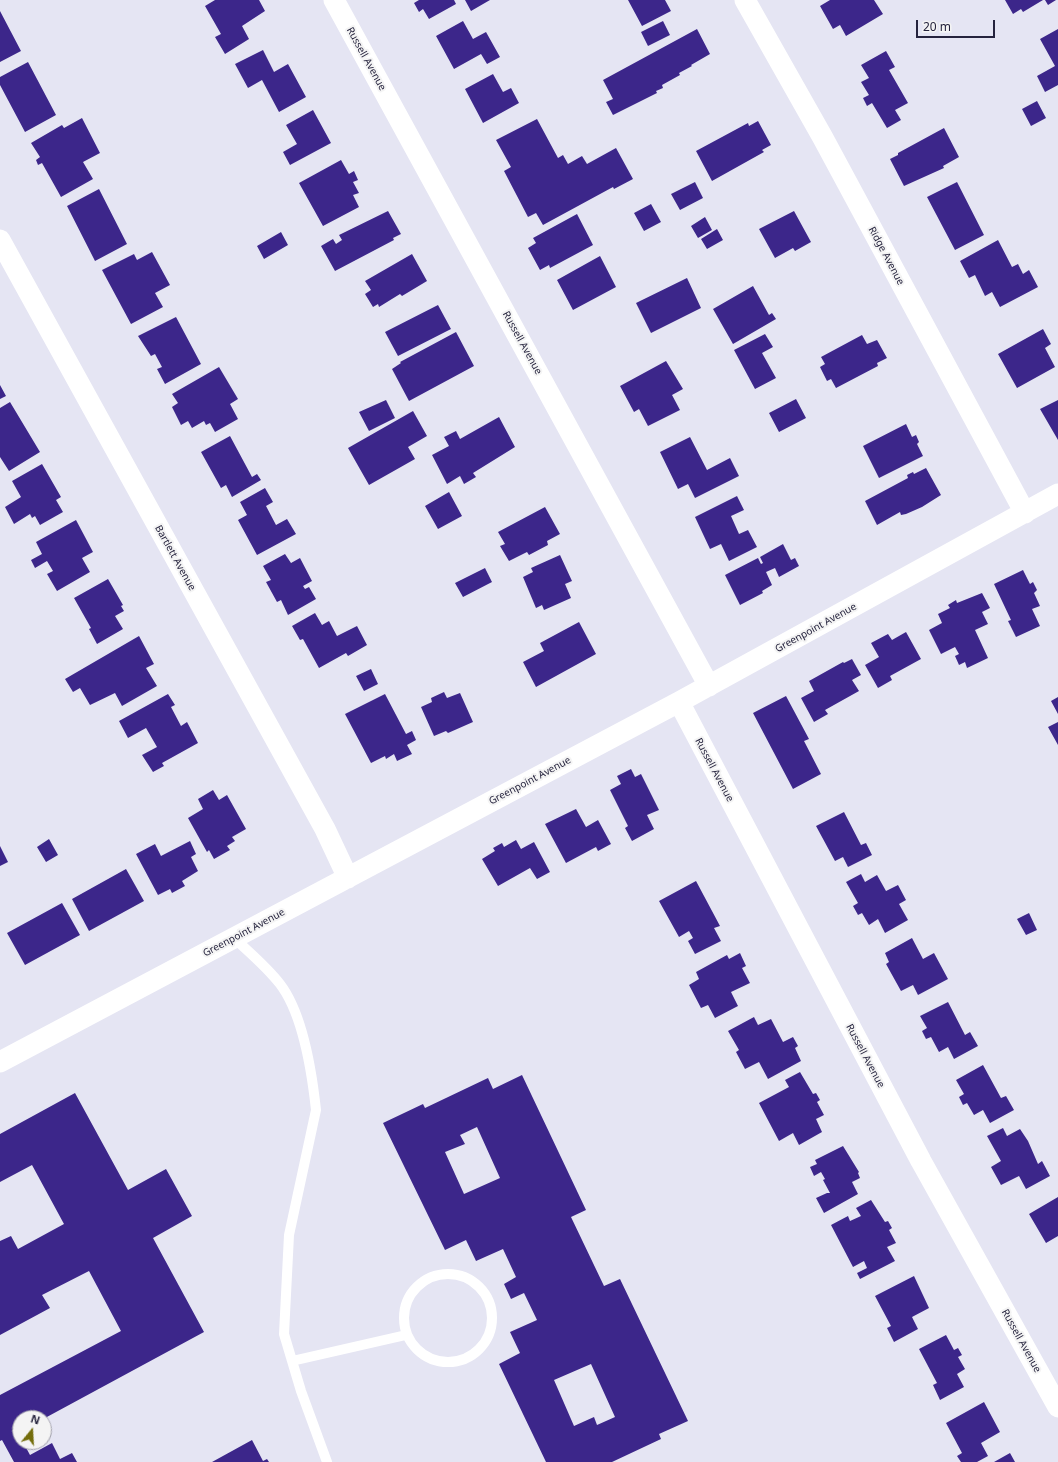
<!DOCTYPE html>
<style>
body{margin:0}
#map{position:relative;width:1058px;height:1462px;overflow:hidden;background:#e5e5f3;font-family:"Noto Sans",sans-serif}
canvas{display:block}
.north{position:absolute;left:12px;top:1410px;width:40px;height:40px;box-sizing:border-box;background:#f4f4f4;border:1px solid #a1a0ab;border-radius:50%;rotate:18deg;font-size:11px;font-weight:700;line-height:16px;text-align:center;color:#25233d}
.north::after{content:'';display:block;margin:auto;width:14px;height:18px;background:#736d0b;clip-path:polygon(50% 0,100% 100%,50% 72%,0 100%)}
.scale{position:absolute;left:916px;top:20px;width:79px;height:18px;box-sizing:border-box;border:2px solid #25233d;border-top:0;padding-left:5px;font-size:12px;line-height:14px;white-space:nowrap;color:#25233d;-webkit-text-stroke:3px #f4f4f4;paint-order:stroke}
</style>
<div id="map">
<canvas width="1058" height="1462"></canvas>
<div class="north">N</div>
<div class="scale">20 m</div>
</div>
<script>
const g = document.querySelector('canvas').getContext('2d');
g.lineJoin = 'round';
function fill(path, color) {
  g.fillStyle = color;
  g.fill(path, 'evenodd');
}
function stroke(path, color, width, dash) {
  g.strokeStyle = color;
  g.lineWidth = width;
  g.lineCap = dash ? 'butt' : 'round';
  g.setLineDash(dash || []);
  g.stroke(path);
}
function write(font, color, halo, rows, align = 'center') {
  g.font = font + ' "Noto Sans",sans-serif';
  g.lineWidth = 4;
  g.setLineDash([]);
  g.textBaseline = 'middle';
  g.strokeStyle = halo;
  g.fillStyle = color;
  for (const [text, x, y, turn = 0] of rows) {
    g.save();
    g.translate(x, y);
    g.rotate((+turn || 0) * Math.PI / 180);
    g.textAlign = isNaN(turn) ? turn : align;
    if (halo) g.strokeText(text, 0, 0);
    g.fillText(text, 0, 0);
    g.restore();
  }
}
fill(new Path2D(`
 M215 0H259L265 11 242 26 249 39 225 54 215 37 221 34 205 6Z
 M419 0H454L456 4 429 19 423 9 419 12 414 3Z
 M465 0H490L471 11Z
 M628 0H665L671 11 642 26Z
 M830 0H874L883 14 846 36 840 25 833 29 820 6Z
 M1005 0H1043L1023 12 1021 9 1013 14Z
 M1045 0H1056L1048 5Z
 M0 11 21 51 0 62Z
 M463 21 473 39 486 32 500 57 487 64 481 54 454 69 436 36Z
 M663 21 670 35 648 46 641 32Z
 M697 29 710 54 691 65 692 66 679 73 680 75 662 85 663 88 656 91 657 93 613 115 606 102 613 99 603 80Z
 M1058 29V85L1045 92 1037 76 1055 66 1040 39Z
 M263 50 274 72 288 64 306 97 279 112 262 80 248 88 235 64Z
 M886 51 895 67 889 70 908 103 895 110 901 120 887 128 872 103 867 106 863 98 869 95 861 82 869 78 861 65Z
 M28 62 56 115 25 132 0 85V77Z
 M493 74 503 92 511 88 519 103 483 123 465 89Z
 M1037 101 1046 118 1031 126 1022 109Z
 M313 110 331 143 290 165 283 152 297 144 286 125Z
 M82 118 100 153 83 162 93 179 61 197 42 163 38 165 36 160 40 157 31 143 62 125 64 128Z
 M537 119 558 158 563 155 568 164 582 156 587 164 616 148 633 179 614 189 613 187 543 225 536 213 528 217 504 171 511 167 496 140Z
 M758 121 771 145 762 150 764 152 712 181 696 151 748 123 749 126Z
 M944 128 959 157 943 166 944 168 904 186 890 159 898 155V153Z
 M341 160 349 174 354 171 358 180 353 182 359 193 353 195 359 207 323 226 299 183Z
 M695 182 703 198 680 210 671 194Z
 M957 182 984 235 955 250 927 197Z
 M99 189 127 244 95 261 67 206Z
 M651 204 661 222 644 231 634 213Z
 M388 211 401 234 393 238 394 240 335 271 321 246 333 239 336 244 342 240 339 235Z
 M794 211 811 242 795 251 793 248 775 258 759 229Z
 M577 214 593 245 550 268 549 265 540 270 528 248 536 243 533 238Z
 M705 217 712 230 698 238 691 226Z
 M717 229 723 240 707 249 701 239Z
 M281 232 288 245 264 259 257 246Z
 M998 240 1012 267 1018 264 1023 274 1029 270 1038 287 1000 307 992 292 985 296 975 275 969 278 960 261Z
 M152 252 170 285 155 293 163 307 131 324 102 270 134 254 137 260Z
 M412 254 427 281 402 296 400 294 379 307 378 304 373 307 365 294 371 290 365 281Z
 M600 256 616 287 573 310 557 280Z
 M687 278 701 308 651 333 636 303Z
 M753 286 769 315 772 313 776 319 733 344 713 309Z
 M438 305 451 329 398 356 385 332Z
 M176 317 201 364 165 384 157 369 162 367 155 354 151 356 138 336Z
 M1043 329 1051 344 1045 348 1055 367 1017 388 998 354Z
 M456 332 474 366 409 401 392 369 401 363 400 362Z
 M765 334 773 347 762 353 776 378 755 389 734 350Z
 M862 335 867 344 877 340 887 358 877 363 878 366 836 388 831 379 827 381 820 367 825 364 821 357Z
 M666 361 683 389 672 395 680 410 648 426 639 409 634 412 620 386Z
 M219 367 238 399 230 404 238 419 215 432 210 423 206 425 204 421 192 428 188 421 181 425 172 407 178 403 172 394Z
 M0 385 6 396 0 399Z
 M796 399 806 418 779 432 769 413Z
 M386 400 395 418 369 431 359 412Z
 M1058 400V440L1040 409Z
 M10 402 40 452 9 471 0 457V408Z
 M413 411 427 436 408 447 415 459 369 485 348 448Z
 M499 417 515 447 473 473 476 477 464 484 460 476 447 484 432 455 449 446 444 437 456 431 460 439Z
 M906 424 912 437 916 435 919 442 917 444 923 456 879 478 863 446Z
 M230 436 252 477 257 474 261 480 232 497 226 485 221 488 201 452Z
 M690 437 707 470 730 458 739 476 695 498 688 484 678 489 660 452Z
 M42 464 61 497 56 500 63 512 40 525 35 516 32 518 30 514 14 524 5 507 21 497 12 481Z
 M926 468 941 495 922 507 906 514 901 515 900 512 877 525 865 501 908 478 907 475 913 472 914 474Z
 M265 488 273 502 266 506 276 525 287 519 296 534 257 555 238 520 247 515 240 502Z
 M449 492 462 516 438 529 425 506Z
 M737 496 744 510 731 516 739 534 748 530 757 547 729 561 721 544 710 549 695 517Z
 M545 507 560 534 547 541 548 545 529 555 527 552 509 561 500 546 505 544 498 532Z
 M76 520 93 552 82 558 90 572 57 591 47 574 53 571 47 561 35 568 31 560 42 554 36 542Z
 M783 544 791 560 795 558 799 566 779 577 775 568 766 572 772 585 762 591 763 593 740 605 725 575 758 558 761 564 763 563 760 557Z
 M285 554 291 563 300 558 312 581 303 586 305 589 309 587 316 599 288 615 281 600 277 602 266 582 271 580 263 566Z
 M560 555 572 581 565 584 571 598 544 610 542 605 536 608 523 577 533 572 531 568Z
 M485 568 492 582 463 597 455 583Z
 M1023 570 1030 584 1033 582 1037 590 1034 593 1040 606 1032 609 1040 626 1016 637 1008 621 1011 620 994 584Z
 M108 579 123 605 121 606 124 611 115 616 123 629 97 644 89 629 91 628 74 598Z
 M982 593 990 608 982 612 988 624 975 630 988 658 967 668 965 662 959 665 955 656 959 654 955 647 941 654 929 630 942 623 938 614 950 608 948 605 956 600 957 603Z
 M315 613 322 625 329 621 337 636 357 626 367 645 348 656 346 653 319 668 303 639 300 640 292 626Z
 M579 622 596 654 536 687 523 662 544 651 540 643Z
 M906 632 921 659 890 676 892 680 878 688 865 665 879 657 871 643 888 634 892 640Z
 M139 636 154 664 146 668 157 686 122 706 115 693 90 705 80 688 73 692 65 679Z
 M852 659 861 675 852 680 859 691 825 710 828 714 814 722 801 698 814 691 809 681 843 662 844 663Z
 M371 669 378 684 364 691 356 676Z
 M444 692 447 698 460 693 473 722 448 733 446 731 434 736 421 707 432 702 431 698Z
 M168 694 175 705 171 707 181 726 187 722 198 743 162 763 164 766 153 772 142 755 157 747 146 728 128 738 119 721Z
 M385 694 406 734 412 731 416 740 407 745 412 754 397 761 394 754 386 759 385 756 371 763 345 714Z
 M786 696 809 739 804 741 821 774 793 789 753 713Z
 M1058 697V714L1051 701Z
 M1058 722V745L1048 727Z
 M631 769 635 777 641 774 659 810 647 815 654 829 632 841 625 828 628 826 610 790 621 784 617 776Z
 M213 790 219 800 227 795 246 829 232 837 235 841 227 846 230 850 214 859 209 850 207 852 188 818 203 809 198 799Z
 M576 809 586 827 598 820 611 844 598 851 596 847 566 863 545 824Z
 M844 812 861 845 866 843 872 855 848 867 843 857 835 861 816 826Z
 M49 839 58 855 46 862 37 847Z
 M516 840 521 849 534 842 550 872 537 879 530 868 498 886 482 859 495 851 493 848 502 843 504 847Z
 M190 841 196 854 191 857 198 871 182 881 185 886 172 893 170 889 158 895 136 854 155 844 161 856Z
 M0 846 8 862 0 866Z
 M126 869 144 901 89 931 72 899Z
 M861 874 865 882 877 875 886 891 898 885 906 900 899 904 908 920 885 933 878 919 869 925 862 913 858 915 853 906 858 903 846 882Z
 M696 881 720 926 714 928 721 941 695 954 688 941 693 938 689 931 679 937 659 901Z
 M62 903 80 935 25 965 7 933Z
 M1029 913 1037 930 1026 935 1017 919Z
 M912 938 923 959 934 953 948 979 918 995 913 985 901 991 886 964 889 962 885 953Z
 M740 953 746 966 742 968 750 983 731 992 738 1006 715 1018 708 1005 701 1008 689 985 699 979 696 972 727 955 729 959Z
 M948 1002 965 1035 970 1032 978 1046 954 1059 948 1047 939 1052 931 1037 926 1039 922 1031 927 1028 920 1016Z
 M754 1017 758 1025 771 1019 783 1042 793 1037 798 1046 795 1048 801 1061 768 1079 759 1062 745 1069 736 1052 739 1050 728 1031Z
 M983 1065 1001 1098 1006 1096 1014 1110 990 1123 983 1110 974 1115 967 1103 963 1105 959 1097 964 1094 956 1080Z
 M800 1072 813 1094 816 1093 820 1100 817 1102 824 1115 816 1119 822 1132 799 1145 793 1133 779 1141 759 1103 789 1087 785 1080Z
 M522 1075 586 1210 571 1217 604 1286 620 1279 688 1421 659 1434 661 1439 612 1462H546L499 1364 520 1353 510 1332 537 1320 524 1293 511 1299 504 1284 516 1277 503 1249 476 1261 466 1240 445 1250 383 1123 423 1104 425 1108 488 1078 493 1089ZM477 1127 500 1178 464 1194 445 1152 465 1144 460 1135ZM591 1364 615 1417 597 1425 594 1417 574 1426 554 1380Z
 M75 1093 128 1190 166 1169 192 1216 153 1238 204 1332 45 1418H20V1431L18 1433 20 1442H23L30 1455 52 1443 60 1459 72 1453 77 1462H14L2 1440 0 1441V1395L121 1331 89 1271 42 1295 50 1308 0 1335V1241L11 1236 18 1249 64 1224 32 1165 0 1182V1134Z
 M1003 1128 1007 1136 1020 1129 1028 1141 1038 1164 1042 1161 1050 1176 1026 1189 1019 1176 1001 1185 991 1167 1001 1161 987 1136Z
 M843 1146 859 1172 858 1173 860 1178 852 1182 858 1194 824 1213 816 1198 827 1193H830L823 1180 825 1179 821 1172 814 1176 810 1167 817 1164 815 1160Z
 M1058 1197V1236L1046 1243 1029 1214Z
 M871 1200 885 1222 888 1221 892 1228 889 1230 896 1243 887 1247 895 1261 860 1279 857 1273 867 1268 864 1261 853 1267 831 1225 848 1216 850 1221 861 1216 856 1208Z
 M914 1276 929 1308 912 1317 918 1329 894 1342 887 1328 891 1326 875 1296Z
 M946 1335 954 1350 958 1348 962 1355 958 1357 965 1369 957 1374 964 1387 940 1400 933 1385 937 1383 919 1349Z
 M984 1402 1000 1432 981 1443 988 1456 977 1462H961L957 1456 962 1453 946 1423Z
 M252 1440 263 1461 267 1459 269 1462H212Z
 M1010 1453 1015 1462H994Z`), '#3c268a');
stroke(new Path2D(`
 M234 938C250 953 267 967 280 984 303 1014 312 1073 316 1110L289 1235 284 1334 301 1391 327 1462
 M404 1318a44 44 0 1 1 88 0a44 44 0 1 1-88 0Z
 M292 1361 406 1335`), '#fff', 10);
stroke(new Path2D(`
 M334 0 709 686
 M745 0 823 138 1025 513
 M0 240 325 829 348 878
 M679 702 921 1161 1058 1407
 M0 1062 679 702 1058 494`), '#fff', 21);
write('10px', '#25233d', '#f4f4f4', [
 ["Russell Avenue",366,59,61],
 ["Ridge Avenue",886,256,62],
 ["Russell Avenue",522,343,61],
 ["Bartlett Avenue",175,558,61],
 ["Greenpoint Avenue",816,628,-29],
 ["Russell Avenue",714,770,62],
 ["Greenpoint Avenue",530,781,-28],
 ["Greenpoint Avenue",244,933,-28],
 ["Russell Avenue",865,1056,62],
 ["Russell Avenue",1021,1341,61]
]);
</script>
